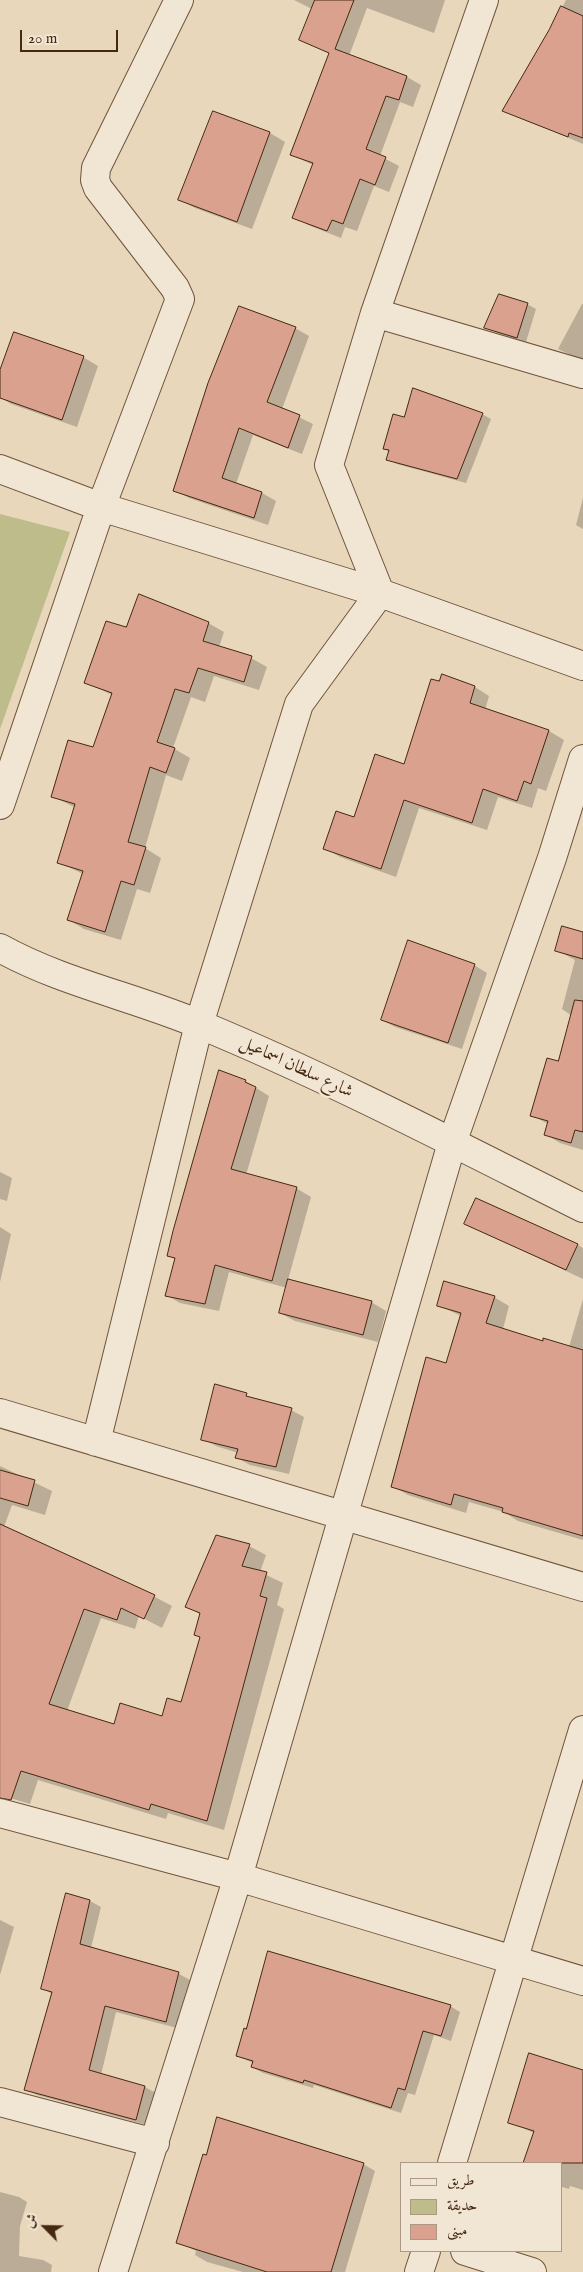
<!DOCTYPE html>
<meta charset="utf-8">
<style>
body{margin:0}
#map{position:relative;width:583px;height:2272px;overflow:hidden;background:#e9d7bc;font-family:"IM FELL English",Amiri,serif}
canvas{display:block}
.legend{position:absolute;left:400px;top:2162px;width:162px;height:90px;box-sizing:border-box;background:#f1e5d3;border:1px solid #ac9985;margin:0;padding:6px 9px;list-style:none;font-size:15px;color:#452811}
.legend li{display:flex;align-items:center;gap:10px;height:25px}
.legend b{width:25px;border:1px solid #ac9985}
.north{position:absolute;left:20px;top:2202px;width:50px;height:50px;-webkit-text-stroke:4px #f1e5d3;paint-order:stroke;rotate:293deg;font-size:14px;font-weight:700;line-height:20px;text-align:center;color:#452811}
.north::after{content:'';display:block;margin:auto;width:18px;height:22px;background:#452811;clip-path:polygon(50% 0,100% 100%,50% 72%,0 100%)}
.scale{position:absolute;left:20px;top:30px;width:98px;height:22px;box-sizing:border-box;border:2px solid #452811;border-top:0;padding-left:6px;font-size:15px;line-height:18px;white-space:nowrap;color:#452811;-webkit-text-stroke:4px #f1e5d3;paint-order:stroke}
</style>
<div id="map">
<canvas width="583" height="2272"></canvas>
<ul class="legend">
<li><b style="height:6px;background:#f1e5d3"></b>طريق</li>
<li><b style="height:14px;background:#bebc8b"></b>حديقة</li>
<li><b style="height:14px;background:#dba18f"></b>مبنى</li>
</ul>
<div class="north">ش</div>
<div class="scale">20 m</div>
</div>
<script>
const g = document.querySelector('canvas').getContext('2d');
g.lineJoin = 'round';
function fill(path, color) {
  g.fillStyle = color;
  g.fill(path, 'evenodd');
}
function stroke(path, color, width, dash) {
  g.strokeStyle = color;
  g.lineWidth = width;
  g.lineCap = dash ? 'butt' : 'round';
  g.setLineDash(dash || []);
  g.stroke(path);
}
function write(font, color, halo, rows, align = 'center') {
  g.font = font + ' "IM FELL English",Amiri,serif';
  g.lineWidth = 5;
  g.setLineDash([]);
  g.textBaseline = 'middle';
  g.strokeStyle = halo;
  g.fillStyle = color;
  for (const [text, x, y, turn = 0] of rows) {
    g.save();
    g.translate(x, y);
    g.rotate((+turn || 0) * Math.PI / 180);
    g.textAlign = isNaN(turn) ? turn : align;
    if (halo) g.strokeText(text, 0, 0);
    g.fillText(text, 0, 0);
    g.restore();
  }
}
fill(new Path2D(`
 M0 514 70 532 0 729Z`), '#bebc8b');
fill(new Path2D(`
 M294 0H445L434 33 367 8 349 56 407 77 421 85 413 107 400 102 380 156 399 166 389 192 374 186 357 231 345 227 341 238 308 225 294 217 313 165 292 155 330 54 300 39 312 9Z
 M566 0H583V144L503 110 550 31Z
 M214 112 270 133 285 142 252 229 195 208 180 200Z
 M527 304 536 309 526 342 495 332 486 327Z
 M582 304H583V361L558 349Z
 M295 328 309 336 282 409 313 424 302 454 253 435 236 484 262 493 276 501 268 525 189 498 175 490Z
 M83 357 98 366 77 427 11 404 0 397V385Z
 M482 414 491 419 466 483 397 464 388 459 390 452 384 449 405 419Z
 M583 498V529L576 525Z
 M208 623 224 632 219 647 251 658 267 667 259 690 214 676 205 702 191 697 173 748 190 758 182 781 166 775 145 848 161 858 150 893 137 889 121 940 84 929 69 920 83 874 58 862 76 808 52 796 94 749 112 695 85 682 127 629Z
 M475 687 489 696 485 710 549 731 564 740 546 791 538 788 532 808 498 797 487 830 419 808 396 877 340 857 325 848 404 765Z
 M583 934V1150L560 1143 545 1134 548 1124 531 1115 559 1063 572 1016 562 1009 575 960 556 950Z
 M474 965 487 973 462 1049 395 1027 382 1020Z
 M245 1081 269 1096 246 1175 296 1188 311 1197 288 1280 371 1302 386 1311 378 1342 295 1321 280 1313 287 1288 229 1272 219 1311 180 1303 166 1295 176 1260 169 1256Z
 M0 1172 12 1178 7 1201 0 1199Z
 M466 1224 578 1245 583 1248V1279Z
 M0 1227 11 1234 0 1282Z
 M494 1297 509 1306 503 1329 543 1342 569 1347 583 1299V1540L518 1521 504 1512 469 1502 466 1513 408 1495 392 1486 446 1365 461 1316 438 1305Z
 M216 1386 291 1410 304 1417 289 1474 250 1465 237 1458 238 1453 216 1446 203 1439Z
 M0 1466 52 1491 45 1515 12 1505 4 1527 155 1597 172 1606 162 1628 139 1616 135 1629 101 1618 67 1711 115 1725 163 1718 182 1704 201 1638 195 1634 201 1615 187 1606 249 1546 266 1555 260 1572 283 1583 277 1605 284 1609 224 1830 168 1813 166 1819 38 1780 30 1804 0 1795Z
 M67 1895 90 1901 101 1907 91 1948 179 1974 190 1980 177 2028 116 2012 101 2075 145 2087 156 2093 147 2125 37 2095 26 2089 52 1994 42 1988Z
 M0 1920 14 1927 0 1975Z
 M450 2006 460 2012 451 2041 434 2035 415 2095 408 2093 401 2113 314 2085 313 2088 263 2073 252 2067 253 2063 237 2056Z
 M583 2072V2190L570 2186 569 2189 562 2187V2163H525L534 2133 510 2122Z
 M363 2164 375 2171 345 2272H243L207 2262 195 2255 196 2251 178 2242Z
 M0 2192 19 2197 27 2202 20 2226 19 2256 43 2260 52 2265 51 2272H0Z`), '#0003');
const building = new Path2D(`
 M315 0H354L335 49 407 76 399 100 386 96 366 149 386 157 375 185 360 179 343 224 332 220 327 231 292 218 313 163 290 155 329 53 299 40Z
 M561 6 583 16V138L569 133 568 137 502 111 549 30Z
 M213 111 270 132 237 222 178 200Z
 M499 294 528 303 517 338 484 328Z
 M239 306 296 327 267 402 300 415 288 448 239 428 222 478 262 492 254 518 173 491 208 383Z
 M14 332 84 356 62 420 0 398V370Z
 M413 388 483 413 457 479 386 460 389 450 383 449 393 414 404 417Z
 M139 594 209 622 203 641 252 656 244 682 198 668 189 693 175 689 157 742 175 748 166 773 150 767 128 842 146 847 134 885 121 881 105 932 67 920 83 871 57 863 75 804 51 797 68 740 93 747 112 693 84 683 106 621 126 627Z
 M442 674 475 686 470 703 549 730 531 784 524 781 517 801 483 789 472 823 404 800 381 869 323 849 336 811 354 817 375 754 404 764 431 679 439 681Z
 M562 926 583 932V959L555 951Z
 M408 940 475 964 448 1043 381 1020Z
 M575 1000 583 1001V1132L575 1130 571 1143 544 1135 548 1121 530 1116 547 1058 558 1061Z
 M219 1070 246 1080 245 1082 256 1087 231 1169 297 1187 272 1281 215 1265 205 1304 165 1296 175 1258 167 1256 173 1231Z
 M476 1198 578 1244 566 1270 464 1224Z
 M288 1279 372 1301 363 1335 279 1313Z
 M444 1281 495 1296 486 1323 543 1341V1338L583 1350V1536L502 1512 503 1508 454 1494 451 1505 391 1487 426 1357 446 1363 461 1313 437 1306Z
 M215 1384 247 1393 246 1396 292 1408 276 1467 235 1458 238 1449 201 1440Z
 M0 1470 35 1480 28 1506 0 1498Z
 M0 1524 155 1595 144 1619 121 1608 117 1620 84 1609 49 1704 114 1724 120 1703 162 1716 167 1698 181 1702 200 1637 194 1635 200 1613 185 1607 216 1535 250 1544 242 1566 267 1572 260 1596 267 1598 207 1821 151 1804 149 1810 21 1771 11 1800 0 1798Z
 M66 1893 90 1900 80 1944 179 1972 166 2022 105 2006 89 2070 145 2086 136 2120 24 2090 52 1992 41 1989Z
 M268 1951 451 2005 441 2036 423 2031 405 2090 398 2088 391 2108 304 2080 303 2083 251 2067 253 2061 236 2056 244 2028 246 2029Z
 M529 2053 583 2070V2163H523L534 2131 508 2123Z
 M217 2117 364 2163 331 2272H267L176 2243 203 2154 206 2155Z`);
fill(building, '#dba18f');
stroke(building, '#452811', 1);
const minor = new Path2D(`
 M375 313 583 374
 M0 469 101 507 380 593 583 666
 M0 805 101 507 180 299 175 288 98 188 95 180 96 168 179 0
 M0 948C63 983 135 997 201 1025 331 1079 457 1145 583 1208
 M0 1413 583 1587
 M96 1442 199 1024 299 704 380 593 329 465 375 313 484 0
 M0 1813 238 1877 583 1981
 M0 2102 155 2143
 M452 2163 583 1730
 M465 2251 532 2272
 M113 2272 238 1877 452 1143 552 858 583 759
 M419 2272 426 2251`);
stroke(minor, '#6e543c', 30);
stroke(minor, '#f1e5d3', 28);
write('18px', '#452811', '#f1e5d3', [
 ["شارع سلطان اسماعيل",296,1068,25]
]);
</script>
